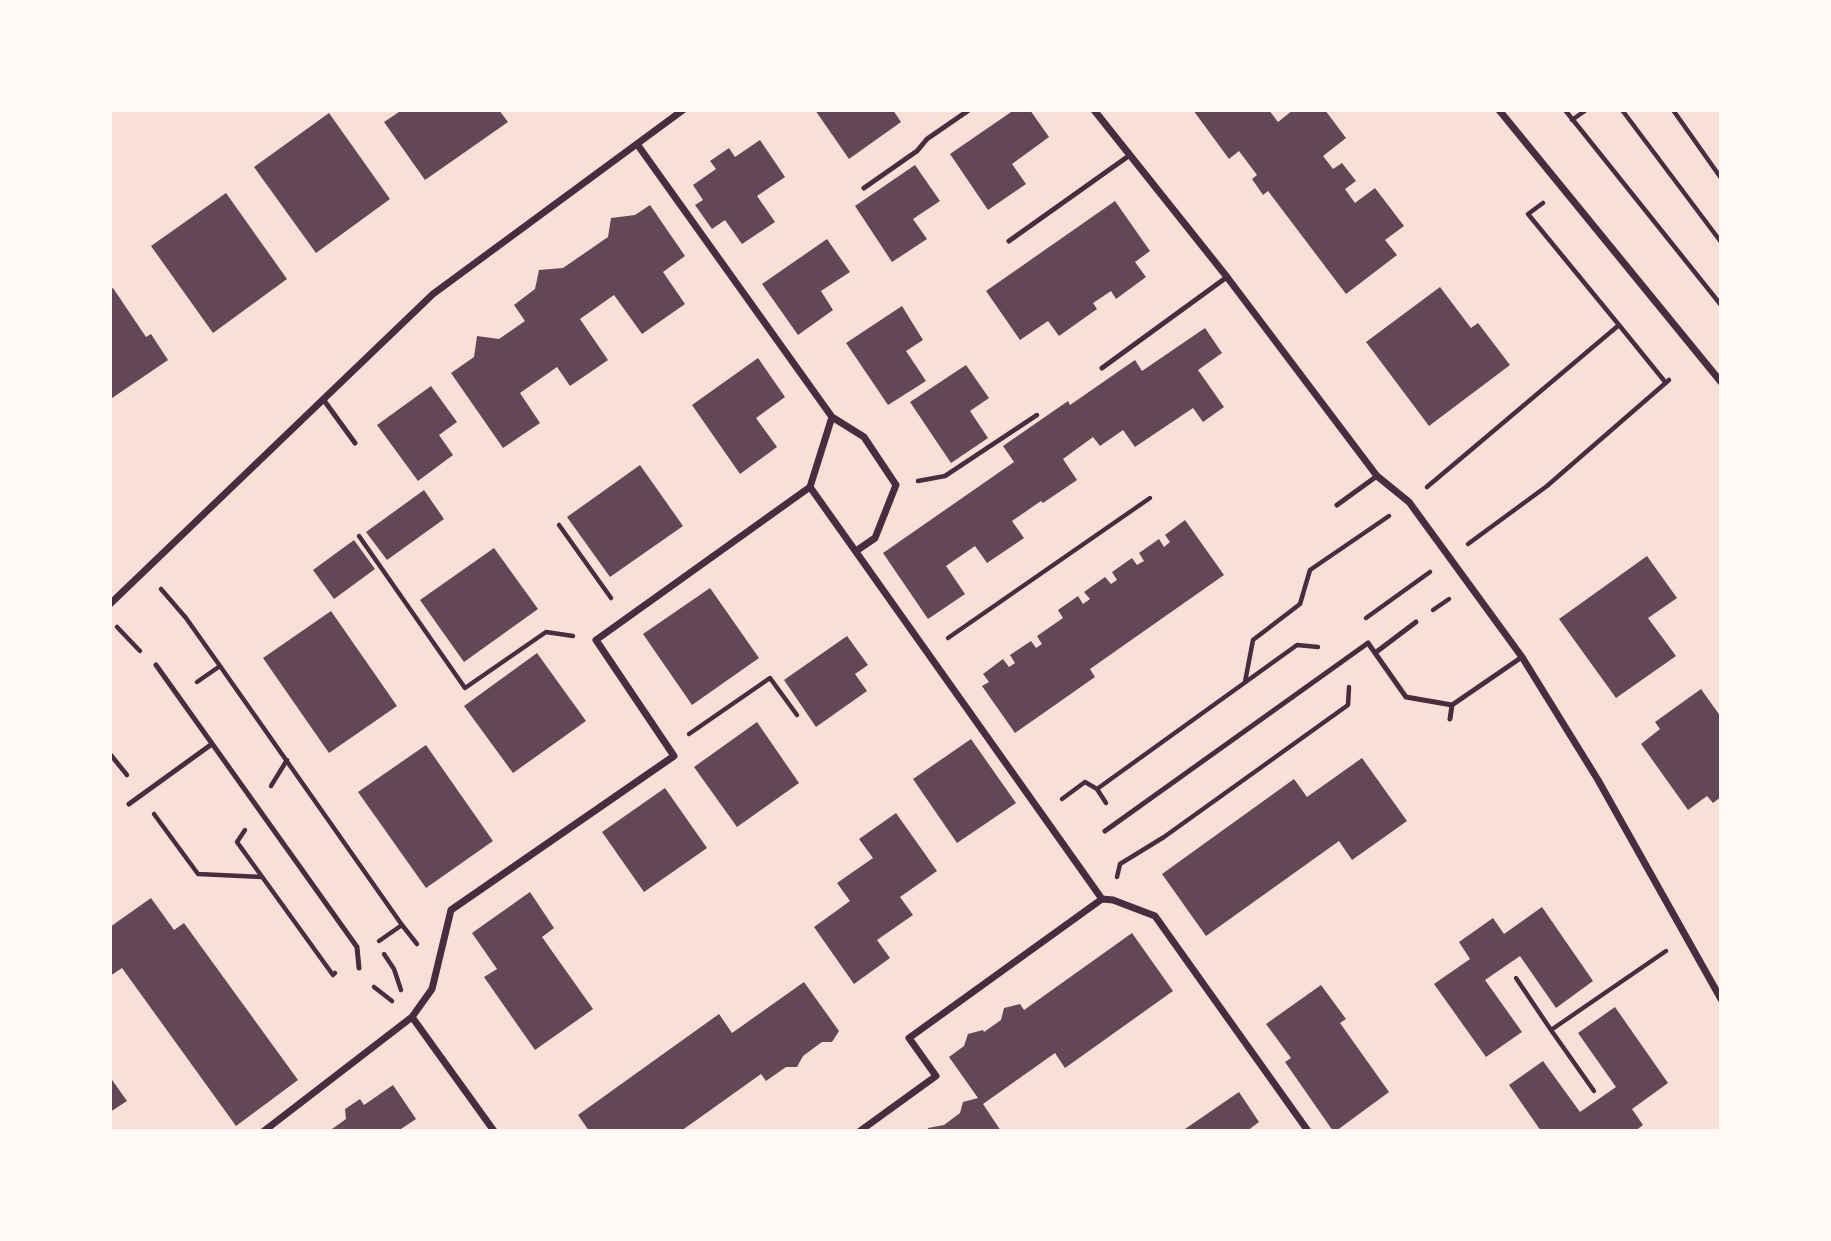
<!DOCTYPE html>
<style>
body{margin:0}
#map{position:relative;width:1831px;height:1241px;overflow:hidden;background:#f7e1d7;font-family:"Work Sans",sans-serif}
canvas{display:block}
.frame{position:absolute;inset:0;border:112px solid #fffaf5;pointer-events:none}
</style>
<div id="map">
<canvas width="1831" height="1241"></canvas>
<div class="frame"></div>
</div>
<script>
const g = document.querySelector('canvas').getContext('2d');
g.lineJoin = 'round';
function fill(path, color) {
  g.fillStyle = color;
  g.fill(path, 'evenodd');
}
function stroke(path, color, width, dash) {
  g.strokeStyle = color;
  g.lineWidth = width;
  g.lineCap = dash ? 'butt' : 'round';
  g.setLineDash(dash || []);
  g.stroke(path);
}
fill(new Path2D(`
 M402 110H499L508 122 425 180 384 122Z
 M815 110H893L901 122 849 159Z
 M1014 110H1030L1049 137 1012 164 1026 184 988 210 950 154Z
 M1193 110H1269L1278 122 1293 110H1325L1346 138 1323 156 1333 169 1342 163 1356 181 1345 189 1355 203 1375 188 1404 226 1385 240 1397 255 1346 294 1268 191 1263 195 1252 179 1257 175 1239 151 1229 159Z
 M329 113 390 199 316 253 254 167Z
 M760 140 785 177 757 196 775 222 742 244 725 220 712 229 695 205 703 200 693 185 716 169 710 161 729 148 735 157Z
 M915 165 940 201 913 219 927 239 892 262 855 206Z
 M226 193 287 279 213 333 151 246Z
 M1115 201 1150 251 1135 262 1146 277 1116 299 1111 291 1093 303 1097 309 1059 336 1048 321 1020 340 986 291Z
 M650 205 685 256 663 272 685 304 642 334 614 295 580 319 608 360 570 386 557 367 520 393 540 423 503 448 451 373 474 357 477 336 499 339 525 321 514 305 535 289 539 270 563 268 608 237 611 218 635 215Z
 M827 239 850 272 821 291 833 310 798 335 762 284Z
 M1440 287 1471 328 1478 323 1510 365 1429 426 1366 342Z
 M113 288 146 337 151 334 168 360 112 398 110 395V290Z
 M902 306 923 340 906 351 926 381 888 405 846 343Z
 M1205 328 1222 353 1198 370 1224 407 1203 422 1193 408 1135 447 1123 430 1100 446 1093 437 1063 459 1077 480 1043 503 1041 501 1012 521 1024 538 987 563 975 546 946 566 965 594 928 619 883 553 1014 462 1003 446 1068 401 1070 405 1135 360 1142 371Z
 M758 358 785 397 756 418 777 447 740 474 692 405Z
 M966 365 989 398 970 411 988 438 951 463 910 402Z
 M431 386 457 422 439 435 453 455 418 481 377 425Z
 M640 465 683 526 610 577 567 517Z
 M424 490 444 519 387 560 366 532Z
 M1185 520 1224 575 1090 669 1095 677 1015 733 982 686 989 682 983 674 1003 659 1009 667 1015 663 1010 655 1031 641 1036 648 1042 644 1037 636 1063 618 1058 610 1078 596 1083 604 1090 599 1084 592 1105 577 1111 584 1117 580 1112 572 1132 558 1137 565 1144 561 1139 553 1159 539 1164 547 1170 542 1165 535Z
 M354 540 375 569 334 599 313 570Z
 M494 548 538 609 464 662 420 600Z
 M1647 556 1677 598 1648 618 1676 656 1616 698 1559 619Z
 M710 588 759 658 692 705 643 634Z
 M331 611 397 706 329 753 263 658Z
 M847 636 868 665 855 674 867 691 816 727 784 680Z
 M537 653 586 721 513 773 464 706Z
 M1701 689 1721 717V797L1713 803 1707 796 1688 810 1641 744 1660 729 1655 722Z
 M757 722 799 783 737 827 694 767Z
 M971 739 1016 803 957 843 913 779Z
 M426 745 493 841 426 888 358 792Z
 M1362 758 1407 821 1352 860 1339 841 1206 936 1162 874 1294 779 1307 797Z
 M665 788 707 848 644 892 602 832Z
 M896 813 937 871 900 897 913 915 877 940 890 958 854 984 814 927 850 901 837 883 873 858 859 839Z
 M530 892 554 928 542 937 593 1009 535 1050 484 977 497 969 472 933Z
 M151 898 174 930 184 923 298 1080 236 1126 122 968 110 976V927Z
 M1542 907 1593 981 1556 1008 1520 956 1485 980 1522 1032 1486 1057 1434 984 1470 959 1459 942 1493 918 1504 934Z
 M1132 933 1173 991 1065 1068 1055 1053 983 1104 1001 1131H927L928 1128 944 1125 960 1113 963 1102 978 1098 949 1057 964 1046 968 1034 983 1030 984 1032 1001 1020 1004 1008 1020 1004 1024 1010Z
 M804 982 839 1031 832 1042H822L803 1056 797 1067H786L766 1081 761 1074 681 1131H589L578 1115 719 1014 732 1033Z
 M1321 985 1346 1019 1340 1023 1389 1092 1336 1131H1333L1285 1062 1291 1058 1266 1024Z
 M1615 1007 1668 1083 1632 1109 1643 1125 1635 1131H1541L1509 1085 1543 1061 1580 1112 1616 1087 1578 1033Z
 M110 1077 127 1101 110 1112Z
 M393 1085 416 1119 398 1131 332 1129 346 1119 345 1109 360 1099 364 1105Z
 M1239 1092 1259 1122 1247 1131H1182Z`), '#644757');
stroke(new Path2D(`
 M1565 110 1721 305
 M1622 110 1721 242
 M1673 110 1721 178
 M1572 120 1586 110
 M1619 325 1666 383
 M918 481 945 476 1037 415
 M1427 487 1619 325 1528 214 1543 203
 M559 525 611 598
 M359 536 465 688 546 632 573 636
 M1468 544 1547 486 1669 380
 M161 589 186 618 220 666
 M1433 610 1449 599
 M1366 618 1430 572
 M117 627 140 651
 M948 638 1150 498
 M197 682 220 666 402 925 417 944
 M1245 682 1253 640 1300 604 1310 570 1389 516
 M689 734 770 678 797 715
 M110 754 127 775
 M271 786 287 760
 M1097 789 1106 803
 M1062 799 1085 782 1097 789 1297 645 1318 647
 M154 814 198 874 262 877
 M245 830 237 842 333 975 335 973
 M1117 877 1120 864 1164 837 1348 705 1349 687
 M379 941 402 925
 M384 954 394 969 401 990
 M1516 978 1551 1030 1666 951
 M374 987 392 1001
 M1551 1030 1594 1091`), '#4a2c40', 4.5);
stroke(new Path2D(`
 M864 188 917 151 927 139 969 110
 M1009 241 1130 155
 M1102 368 1227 277
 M323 399 355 443
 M1337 505 1377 476
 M1375 653 1416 622
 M156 665 357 947 359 968
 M1450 719 1452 705
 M129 804 212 744
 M1105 831 1368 643 1406 697 1452 705 1522 657`), '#4a2c40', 5);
stroke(new Path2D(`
 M1094 110 1227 277 1377 476 1409 502 1522 657 1598 780 1721 999
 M1499 110 1721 382
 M637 144 832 417 810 487 1102 899 1113 900 1155 916 1308 1131
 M832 417 864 437 896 485 875 538 856 551
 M110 604 433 294 683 110
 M412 1017 494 1131
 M264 1131 412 1017 432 989 451 910 674 756 596 640 810 487
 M860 1131 936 1076 909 1038 1102 899`), '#4a2c40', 7);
</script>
